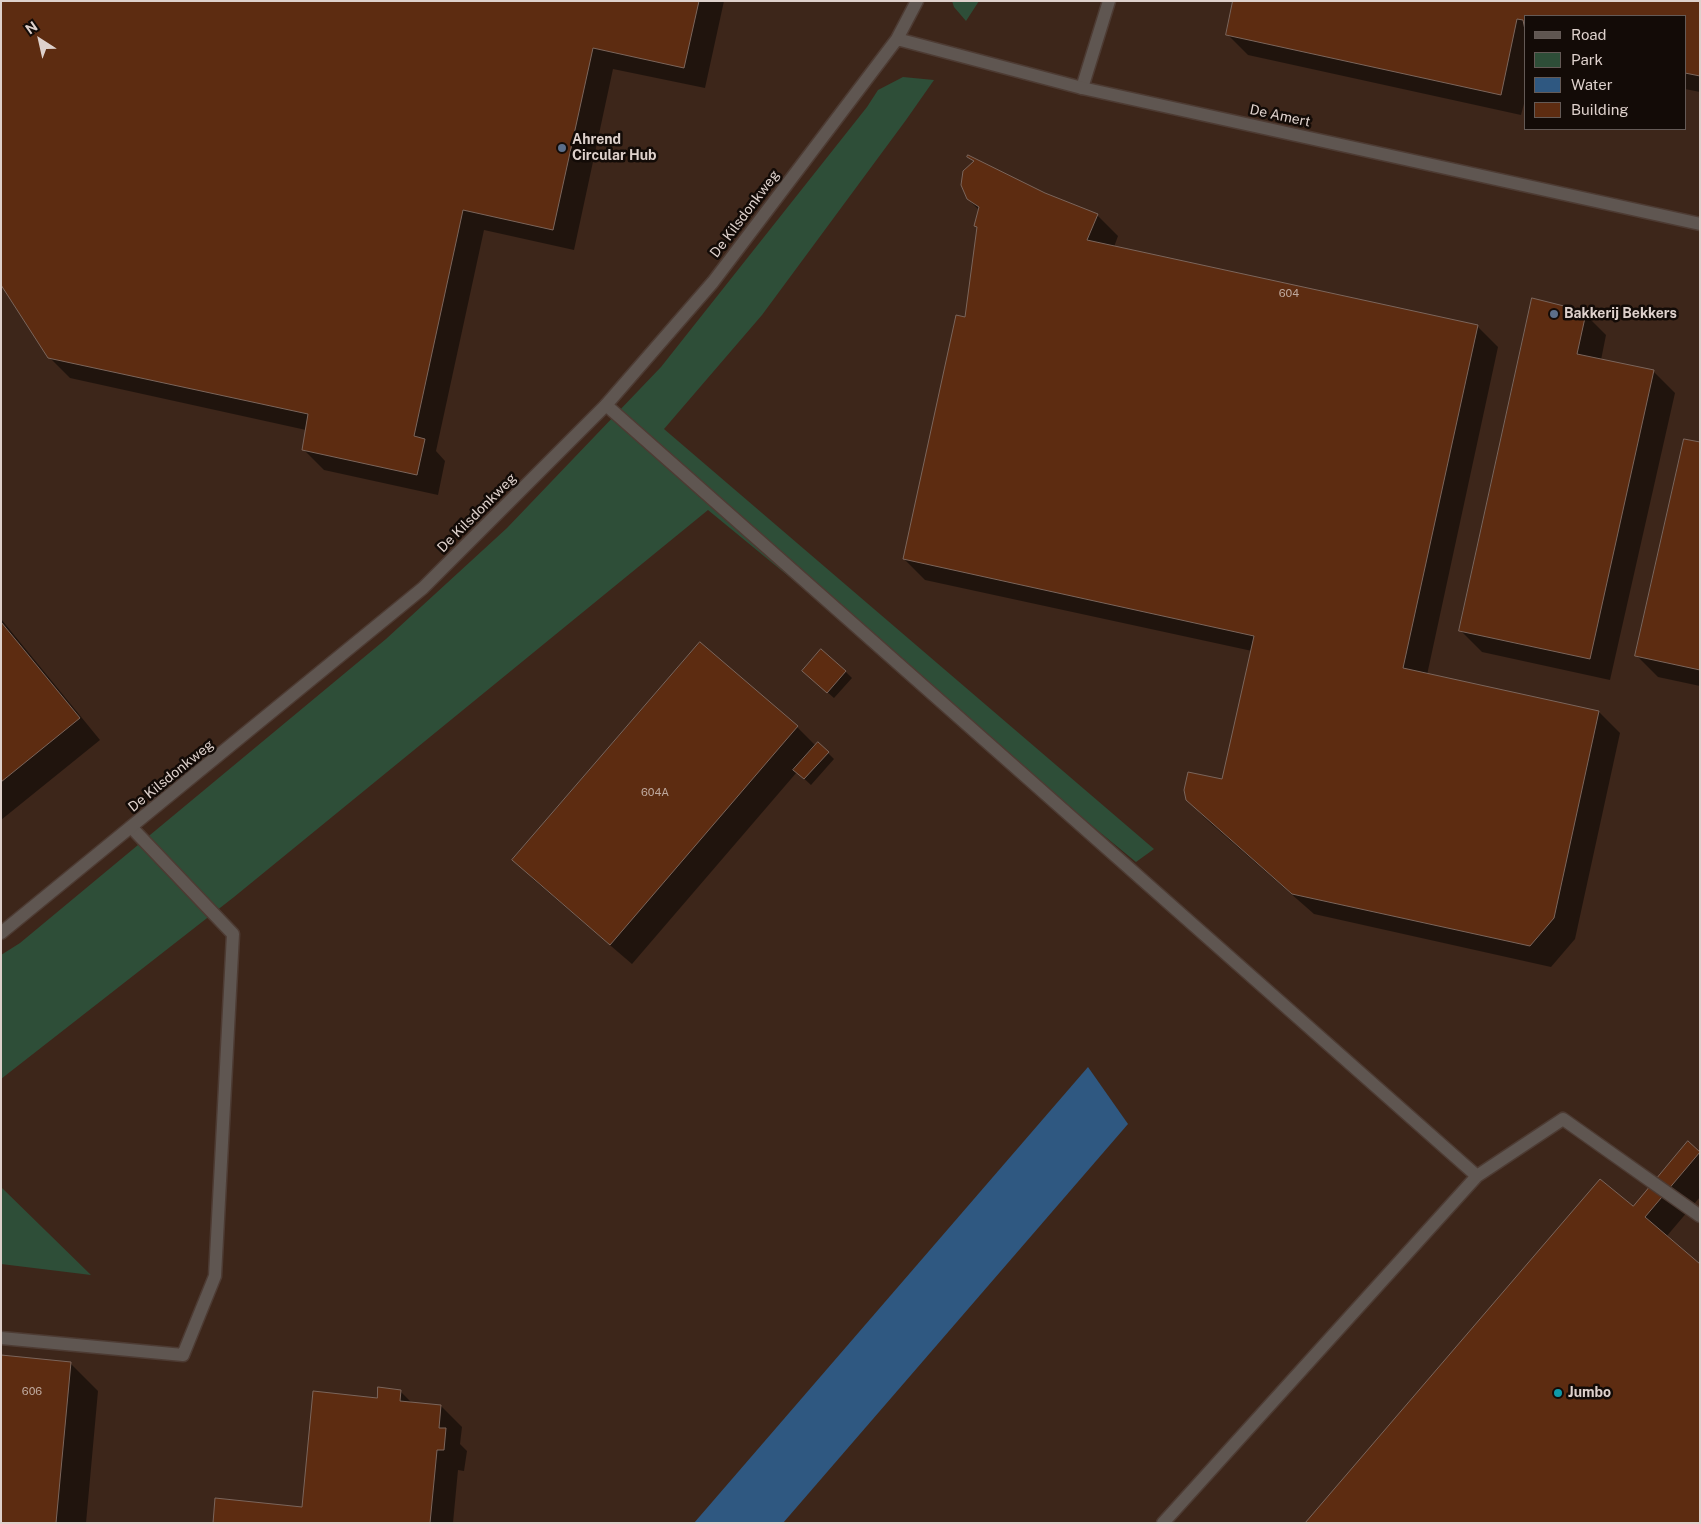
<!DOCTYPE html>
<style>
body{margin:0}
#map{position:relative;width:1701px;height:1524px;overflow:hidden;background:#311e16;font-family:"Public Sans",sans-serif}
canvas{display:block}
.frame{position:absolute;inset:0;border:2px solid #ded1cc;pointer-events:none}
.legend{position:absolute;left:1524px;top:15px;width:162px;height:115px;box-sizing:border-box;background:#130b07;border:1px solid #645a56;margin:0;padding:6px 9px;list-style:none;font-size:15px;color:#ded1cc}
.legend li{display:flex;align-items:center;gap:10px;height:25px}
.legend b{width:25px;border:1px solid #645a56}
.north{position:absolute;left:15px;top:15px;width:50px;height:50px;-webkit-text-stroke:4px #130b07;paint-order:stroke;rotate:325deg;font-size:14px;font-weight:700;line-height:20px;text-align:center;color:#ded1cc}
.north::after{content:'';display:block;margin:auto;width:18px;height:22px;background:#ded1cc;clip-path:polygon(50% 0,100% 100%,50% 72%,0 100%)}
</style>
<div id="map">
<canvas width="1701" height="1524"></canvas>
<div class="frame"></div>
<ul class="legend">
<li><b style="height:6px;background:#5f5651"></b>Road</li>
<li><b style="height:14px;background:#2e4e38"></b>Park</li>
<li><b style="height:14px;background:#2f5881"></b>Water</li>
<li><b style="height:14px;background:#5d2c11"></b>Building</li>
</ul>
<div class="north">N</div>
</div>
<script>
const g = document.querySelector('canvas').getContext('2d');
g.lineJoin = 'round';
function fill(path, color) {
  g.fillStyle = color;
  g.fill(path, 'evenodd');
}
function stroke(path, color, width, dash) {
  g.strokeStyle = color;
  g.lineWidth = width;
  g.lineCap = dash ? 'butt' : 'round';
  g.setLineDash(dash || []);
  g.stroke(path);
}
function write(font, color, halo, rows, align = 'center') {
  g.font = font + ' "Public Sans",sans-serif';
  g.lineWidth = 5;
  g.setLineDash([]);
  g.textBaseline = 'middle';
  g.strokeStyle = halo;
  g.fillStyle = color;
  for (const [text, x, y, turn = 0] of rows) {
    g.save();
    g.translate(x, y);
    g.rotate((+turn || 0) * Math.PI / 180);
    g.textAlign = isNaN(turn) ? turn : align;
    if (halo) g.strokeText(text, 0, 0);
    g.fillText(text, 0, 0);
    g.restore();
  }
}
fill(new Path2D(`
 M1 1H1700V1523H1ZM1525 16H1685V129H1525Z`), '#3d261a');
fill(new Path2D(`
 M952 1H979L966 21 954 7Z
 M903 77 934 80 906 120 762 315 664 429 1154 849 1136 862 708 510 234 897 1 1079V955L20 943 386 639 507 528 661 367 867 107 878 90Z
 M1 1187 91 1275 1 1264Z`), '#2e4e38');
fill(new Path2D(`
 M1088 1067 1128 1124 783 1523H694Z`), '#2f5881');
fill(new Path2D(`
 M1 1H724L705 88 613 69 574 250 484 230 436 451 445 461 438 495 324 470 303 449 306 430 70 378 49 357Z
 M1700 1V92L1685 89V16H1525V100L1521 115 1248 55 1227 34Z
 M1045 194 1097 215 1118 236 1114 247 1477 326 1498 347 1427 675 1599 712 1620 733 1575 939 1551 967 1314 914 1208 821 1187 800 1223 781 1252 651 925 580 904 559 966 318 979 210 968 199Z
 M1563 307 1566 310 1585 314 1606 335 1601 360 1654 372 1675 393 1610 680 1482 652 1461 631Z
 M1700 443V686L1658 677 1637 656Z
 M1 619 100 740 1 820Z
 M700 643 797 727 816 746 819 744 834 759 811 785 797 772 632 964 534 880 513 860Z
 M845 671 852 678 834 698 811 678Z
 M1688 1143 1700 1153V1197L1666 1237 1633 1208Z
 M70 1363 98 1391 86 1523H1Z
 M400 1391 412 1403 441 1406 462 1427 460 1444 467 1451 464 1471 458 1470 453 1523H214L303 1508 378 1399Z`), '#0007');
const building = new Path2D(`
 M1 1H699L684 68 593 48 553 230 463 210 414 436 425 439 417 475 302 450 308 414 48 358 1 285Z
 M1233 1H1700V76L1685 73V16H1525V30L1523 20 1517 19 1501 95 1226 35Z
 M968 155 1045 193 1098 214 1087 240 1478 325 1403 668 1599 711 1554 918 1530 946 1292 894 1186 800 1184 790 1188 772 1222 779 1254 636 903 559 956 315 965 317 977 227 974 226 979 207 967 199 961 185 963 171 974 161 967 157Z
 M1532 298 1564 306V308L1586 313 1577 354 1654 370 1590 659 1459 631Z
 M1684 439 1700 442V670L1635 656Z
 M1 622 80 718 1 782Z
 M700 642 798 726 610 945 512 860Z
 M821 649 846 671 827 693 802 671Z
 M818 742 829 752 804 779 793 770Z
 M1688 1141 1700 1152 1645 1217 1700 1264V1523H1305L1600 1179 1633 1206Z
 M1 1355 71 1362 56 1523H1Z
 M378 1387 401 1390 400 1401 441 1405 439 1428H446L444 1450H437L430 1523H213L215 1498 302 1507 313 1391 377 1398Z`);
fill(building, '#5d2c11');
stroke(building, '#7b655b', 1);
const lane = new Path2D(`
 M1082 88 1109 1
 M606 405 1477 1176 1163 1523
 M1477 1176 1563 1119 1700 1216
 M1 1338 183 1355 215 1276 233 934 131 827`);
const street = new Path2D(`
 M897 39 1082 88 1700 224
 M1 933 423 588 606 405 713 282 897 39 917 1`);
stroke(lane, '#4d3b33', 15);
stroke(street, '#4d3b33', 15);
stroke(lane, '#5f5651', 12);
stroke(street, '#5f5651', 12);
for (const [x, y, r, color] of [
 [562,148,5,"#5c6f8a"],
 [1554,314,5,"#5c6f8a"],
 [1558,1393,5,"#0f9aa8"]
]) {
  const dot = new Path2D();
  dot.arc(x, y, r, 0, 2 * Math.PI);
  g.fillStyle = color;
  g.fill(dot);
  stroke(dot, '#130b07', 2);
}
write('11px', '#bea89d', null, [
 ["604",1289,294],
 ["604A",655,793],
 ["606",32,1392]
]);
write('14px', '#ded1cc', '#130b07', [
 ["De Amert",1280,116,12],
 ["De Kilsdonkweg",745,214,-53],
 ["De Kilsdonkweg",477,513,-45],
 ["De Kilsdonkweg",171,776,-39]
]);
write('bold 14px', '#ded1cc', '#130b07', [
 ["Ahrend",572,140],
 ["Circular Hub",572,156],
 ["Bakkerij Bekkers",1564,314],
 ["Jumbo",1568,1393]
], 'left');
</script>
